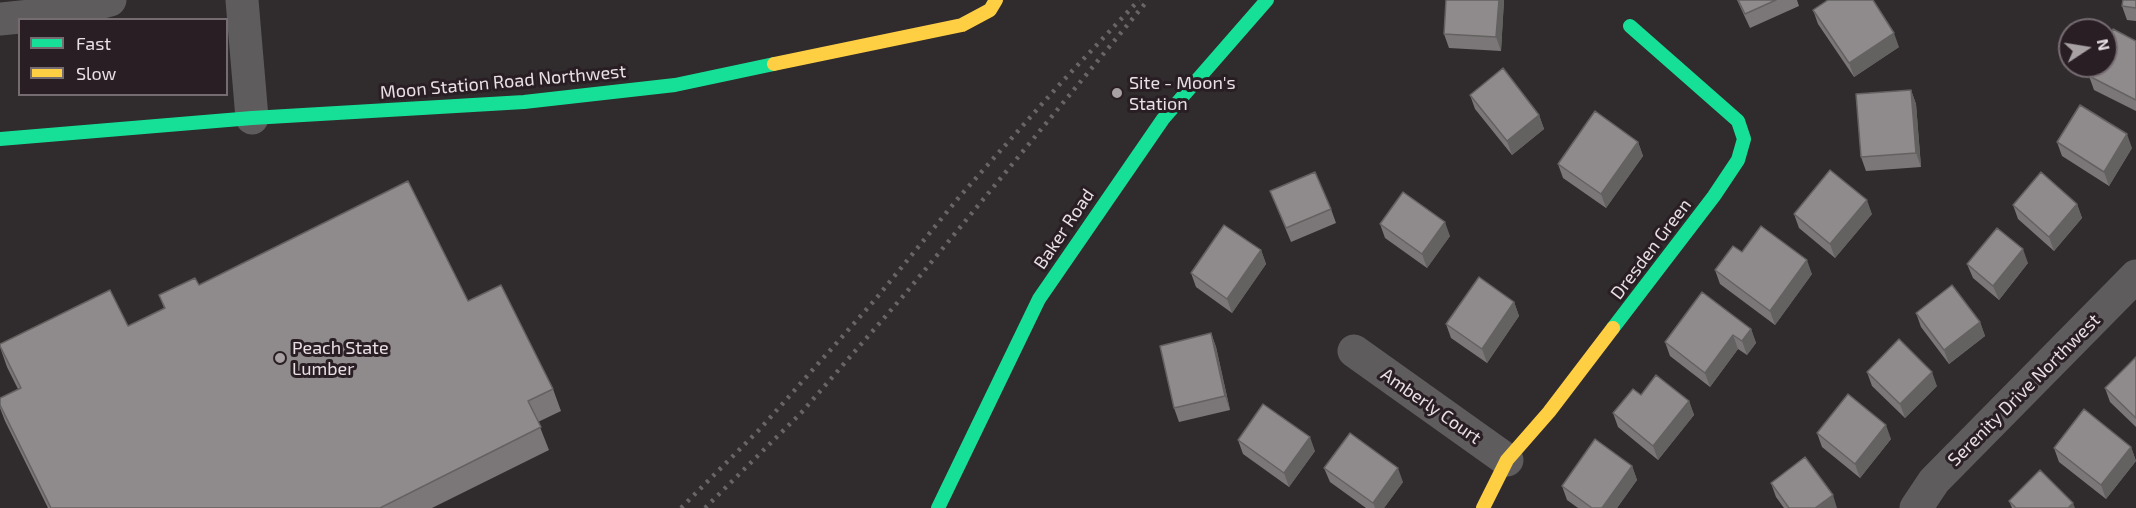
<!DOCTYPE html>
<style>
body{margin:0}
#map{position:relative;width:2136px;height:508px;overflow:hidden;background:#302b2d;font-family:"Exo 2",sans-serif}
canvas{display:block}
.legend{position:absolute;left:18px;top:18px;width:210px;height:78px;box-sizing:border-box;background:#291e24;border:2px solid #756c71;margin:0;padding:8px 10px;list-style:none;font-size:18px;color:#e8e0e4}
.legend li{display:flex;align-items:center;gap:12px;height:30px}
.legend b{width:30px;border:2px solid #756c71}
.north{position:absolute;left:2058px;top:18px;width:60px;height:60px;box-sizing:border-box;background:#291e24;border:2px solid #756c71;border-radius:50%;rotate:78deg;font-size:16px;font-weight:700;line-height:24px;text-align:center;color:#e8e0e4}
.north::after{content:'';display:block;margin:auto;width:21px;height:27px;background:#a8a1a4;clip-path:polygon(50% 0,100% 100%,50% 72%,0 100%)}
</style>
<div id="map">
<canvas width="2136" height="508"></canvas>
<ul class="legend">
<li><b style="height:8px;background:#16e098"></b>Fast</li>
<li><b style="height:8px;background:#ffcf43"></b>Slow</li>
</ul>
<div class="north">N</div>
</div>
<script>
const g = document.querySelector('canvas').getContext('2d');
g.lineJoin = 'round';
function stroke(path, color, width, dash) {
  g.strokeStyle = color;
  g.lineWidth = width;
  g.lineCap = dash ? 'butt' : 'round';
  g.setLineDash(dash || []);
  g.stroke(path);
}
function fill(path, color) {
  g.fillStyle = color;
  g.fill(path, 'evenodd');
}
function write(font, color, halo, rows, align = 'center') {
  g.font = font + ' "Exo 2",sans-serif';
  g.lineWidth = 6;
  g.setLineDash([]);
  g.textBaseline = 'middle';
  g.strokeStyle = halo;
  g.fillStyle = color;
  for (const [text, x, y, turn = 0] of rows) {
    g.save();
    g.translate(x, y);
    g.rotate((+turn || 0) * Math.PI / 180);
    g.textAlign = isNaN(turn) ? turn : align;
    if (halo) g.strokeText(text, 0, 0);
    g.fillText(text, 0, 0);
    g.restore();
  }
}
stroke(new Path2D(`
 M242 0 252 118
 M0 19 60 13 110 0
 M1354 351 1507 460
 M1916 508 1934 481 2136 276`), '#5f5c5e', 33);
stroke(new Path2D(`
 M0 139 252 118 524 102 675 85 774 64
 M1613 328 1714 196 1738 160 1744 139 1738 121 1630 26
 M938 508 1039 299 1163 119 1267 0`), '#16e098', 14);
stroke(new Path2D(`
 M774 64 962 25 990 10 996 0
 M1483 508 1507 460 1549 412 1613 328`), '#ffcf43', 14);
stroke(new Path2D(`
 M681 508 760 429 874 301 960 196 1059 85 1139 0
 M705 508 801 413 905 294 1148 0`), '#676566', 4.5, [3, 6]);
fill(new Path2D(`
 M1504 0 1501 51 1449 48 1444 34Z
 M1737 0H1797L1799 6 1750 28Z
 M2136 0V21L2127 20 2122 6Z
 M1813 10 1899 47 1854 77 1818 24Z
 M2136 41V111L2094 90 2089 76Z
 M1911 90 1916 104 1921 167 1866 171 1861 157Z
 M1470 95 1539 115 1544 129 1512 155 1475 109Z
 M1638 142 1643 156 1606 208 1563 178 1558 164Z
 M2057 142 2132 148 2109 186 2062 156Z
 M1270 191 1331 209 1336 223 1291 242Z
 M2077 204 2082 218 2054 251 2018 219 2013 205Z
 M1794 214H1872L1835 258 1799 228Z
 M1380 224 1450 236 1427 268 1385 238Z
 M1261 250 1266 264 1232 313 1196 287 1191 273Z
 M1742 252 1812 274 1775 325 1720 284 1715 270Z
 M2028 263 1999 300 1973 278 1967 264Z
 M199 285 468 301 553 389 561 411 538 422 549 450 432 508H48L5 421 0 408V398L18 389 7 367 0 347 128 326 164 308 159 295Z
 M1514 302 1519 316 1487 363 1451 338 1446 324Z
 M1916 313 1980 322 1985 336 1949 364 1921 327Z
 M1751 329 1756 343 1747 355 1738 349 1710 387 1670 356 1665 342Z
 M1211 333 1216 347 1230 410 1179 422 1174 408Z
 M2136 357V427L2110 402 2105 388Z
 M1867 372 1937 386 1905 418 1872 386Z
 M1641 395 1689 401 1694 415 1658 460 1618 427 1613 413Z
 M1817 433 1891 439 1860 478 1822 447Z
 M1238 440 1315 451 1289 487 1243 454Z
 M2131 447 2136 461 2106 499 2059 462 2054 448Z
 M1632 466 1637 480 1617 508H1578L1567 500 1562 486Z
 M1324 468 1403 482 1384 508H1366L1330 482Z
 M1771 483 1837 508H1784L1776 497Z
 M2009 501 2075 508H2012Z`), '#7b7778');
fill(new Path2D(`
 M1499 0H1504L1501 51 1496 37Z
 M1894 33 1899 47 1854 77 1849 63Z
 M1911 90 1916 104 1921 167 1916 153Z
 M1539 115 1544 129 1512 155 1507 141Z
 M2127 134 2132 148 2109 186 2104 172Z
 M1638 142 1643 156 1606 208 1601 194Z
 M1867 200 1872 214 1835 258 1830 244Z
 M2077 204 2082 218 2054 251 2049 237Z
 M1445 222 1450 236 1427 268 1422 254Z
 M2023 249 2028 263 1999 300 1993 286Z
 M1261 250 1266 264 1232 313 1227 299Z
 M1807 260 1812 274 1775 325 1770 311Z
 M1514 302 1519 316 1487 363 1482 349Z
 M1980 322 1985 336 1949 364 1944 350Z
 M1751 329 1756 343 1747 355 1742 341Z
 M1211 333 1216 347 1230 410 1225 396Z
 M1733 335 1738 349 1710 387 1705 373Z
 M1932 372 1937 386 1905 418 1900 404Z
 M1689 401 1694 415 1658 460 1653 446Z
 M1886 425 1891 439 1860 478 1855 464Z
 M1310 437 1315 451 1289 487 1284 473Z
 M2131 447 2136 461 2106 499 2101 485Z
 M1632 466 1637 480 1617 508H1602Z
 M1398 468 1403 482 1384 508H1375L1373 503Z
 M1833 495 1837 508H1815Z
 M2073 503 2075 508H2068Z`), '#646161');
const building = new Path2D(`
 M1446 0H1499L1496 37 1444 34Z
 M1738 0H1776L1745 14Z
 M1828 0H1873L1894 33 1849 63 1813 10Z
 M2123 0H2136V8L2122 6Z
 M2113 29 2136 41V100L2089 76 2094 66H2106V42Z
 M1503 68 1539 115 1507 141 1470 95Z
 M1911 90 1916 153 1861 157 1856 94Z
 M2080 105 2127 134 2104 172 2057 142Z
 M1595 111 1638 142 1601 194 1558 164Z
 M1830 170 1867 200 1830 244 1794 214Z
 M1315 172 1331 209 1286 228 1270 191Z
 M2041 172 2077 204 2049 237 2013 205Z
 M408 181 468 301 501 285 553 389 528 401 541 427 380 508H51L0 405V398L21 388 0 346V344L110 290 128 326 165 308 159 295 195 278 199 285Z
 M1403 192 1445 222 1422 254 1380 224Z
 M1224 225 1261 250 1227 299 1191 273Z
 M1761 226 1807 260 1770 311 1715 270 1733 246 1742 252Z
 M1997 228 2023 249 1993 286 1967 264Z
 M1479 277 1514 302 1482 349 1446 324Z
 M1952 285 1980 322 1944 350 1916 313Z
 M1702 292 1751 329 1742 341 1733 335 1705 373 1665 342Z
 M1211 333 1225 396 1174 408 1160 346Z
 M1899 339 1932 372 1900 404 1867 372Z
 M2136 357V418L2105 388Z
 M1656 375 1689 401 1653 446 1613 413 1633 389 1641 395Z
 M1848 394 1886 425 1855 464 1817 433Z
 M1263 404 1310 437 1284 473 1238 440Z
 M2084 409 2131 447 2101 485 2054 448Z
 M1350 433 1398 468 1373 503 1324 468Z
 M1595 439 1632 466 1602 508H1592L1562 486Z
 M1805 457 1833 495 1815 508H1789L1771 483Z
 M2040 470 2073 503 2068 508H2016L2009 501Z`);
fill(building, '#8f8a8b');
stroke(building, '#646161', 1.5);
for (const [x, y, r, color] of [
 [1117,93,6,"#a8a1a4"],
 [280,358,6,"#a8a1a4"]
]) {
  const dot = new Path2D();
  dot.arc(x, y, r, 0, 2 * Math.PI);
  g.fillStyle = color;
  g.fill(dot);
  stroke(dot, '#291e24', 2);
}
write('18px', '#e8e0e4', '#291e24', [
 ["Moon Station Road Northwest",503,82,-5],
 ["Baker Road",1064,229,-56],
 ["Dresden Green",1651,249,-53],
 ["Serenity Drive Northwest",2024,390,-45],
 ["Amberly Court",1431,406,35]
]);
write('18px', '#e8e0e4', '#291e24', [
 ["Site - Moon's",1129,83],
 ["Station",1129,104],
 ["Peach State",292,348],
 ["Lumber",292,369]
], 'left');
</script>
